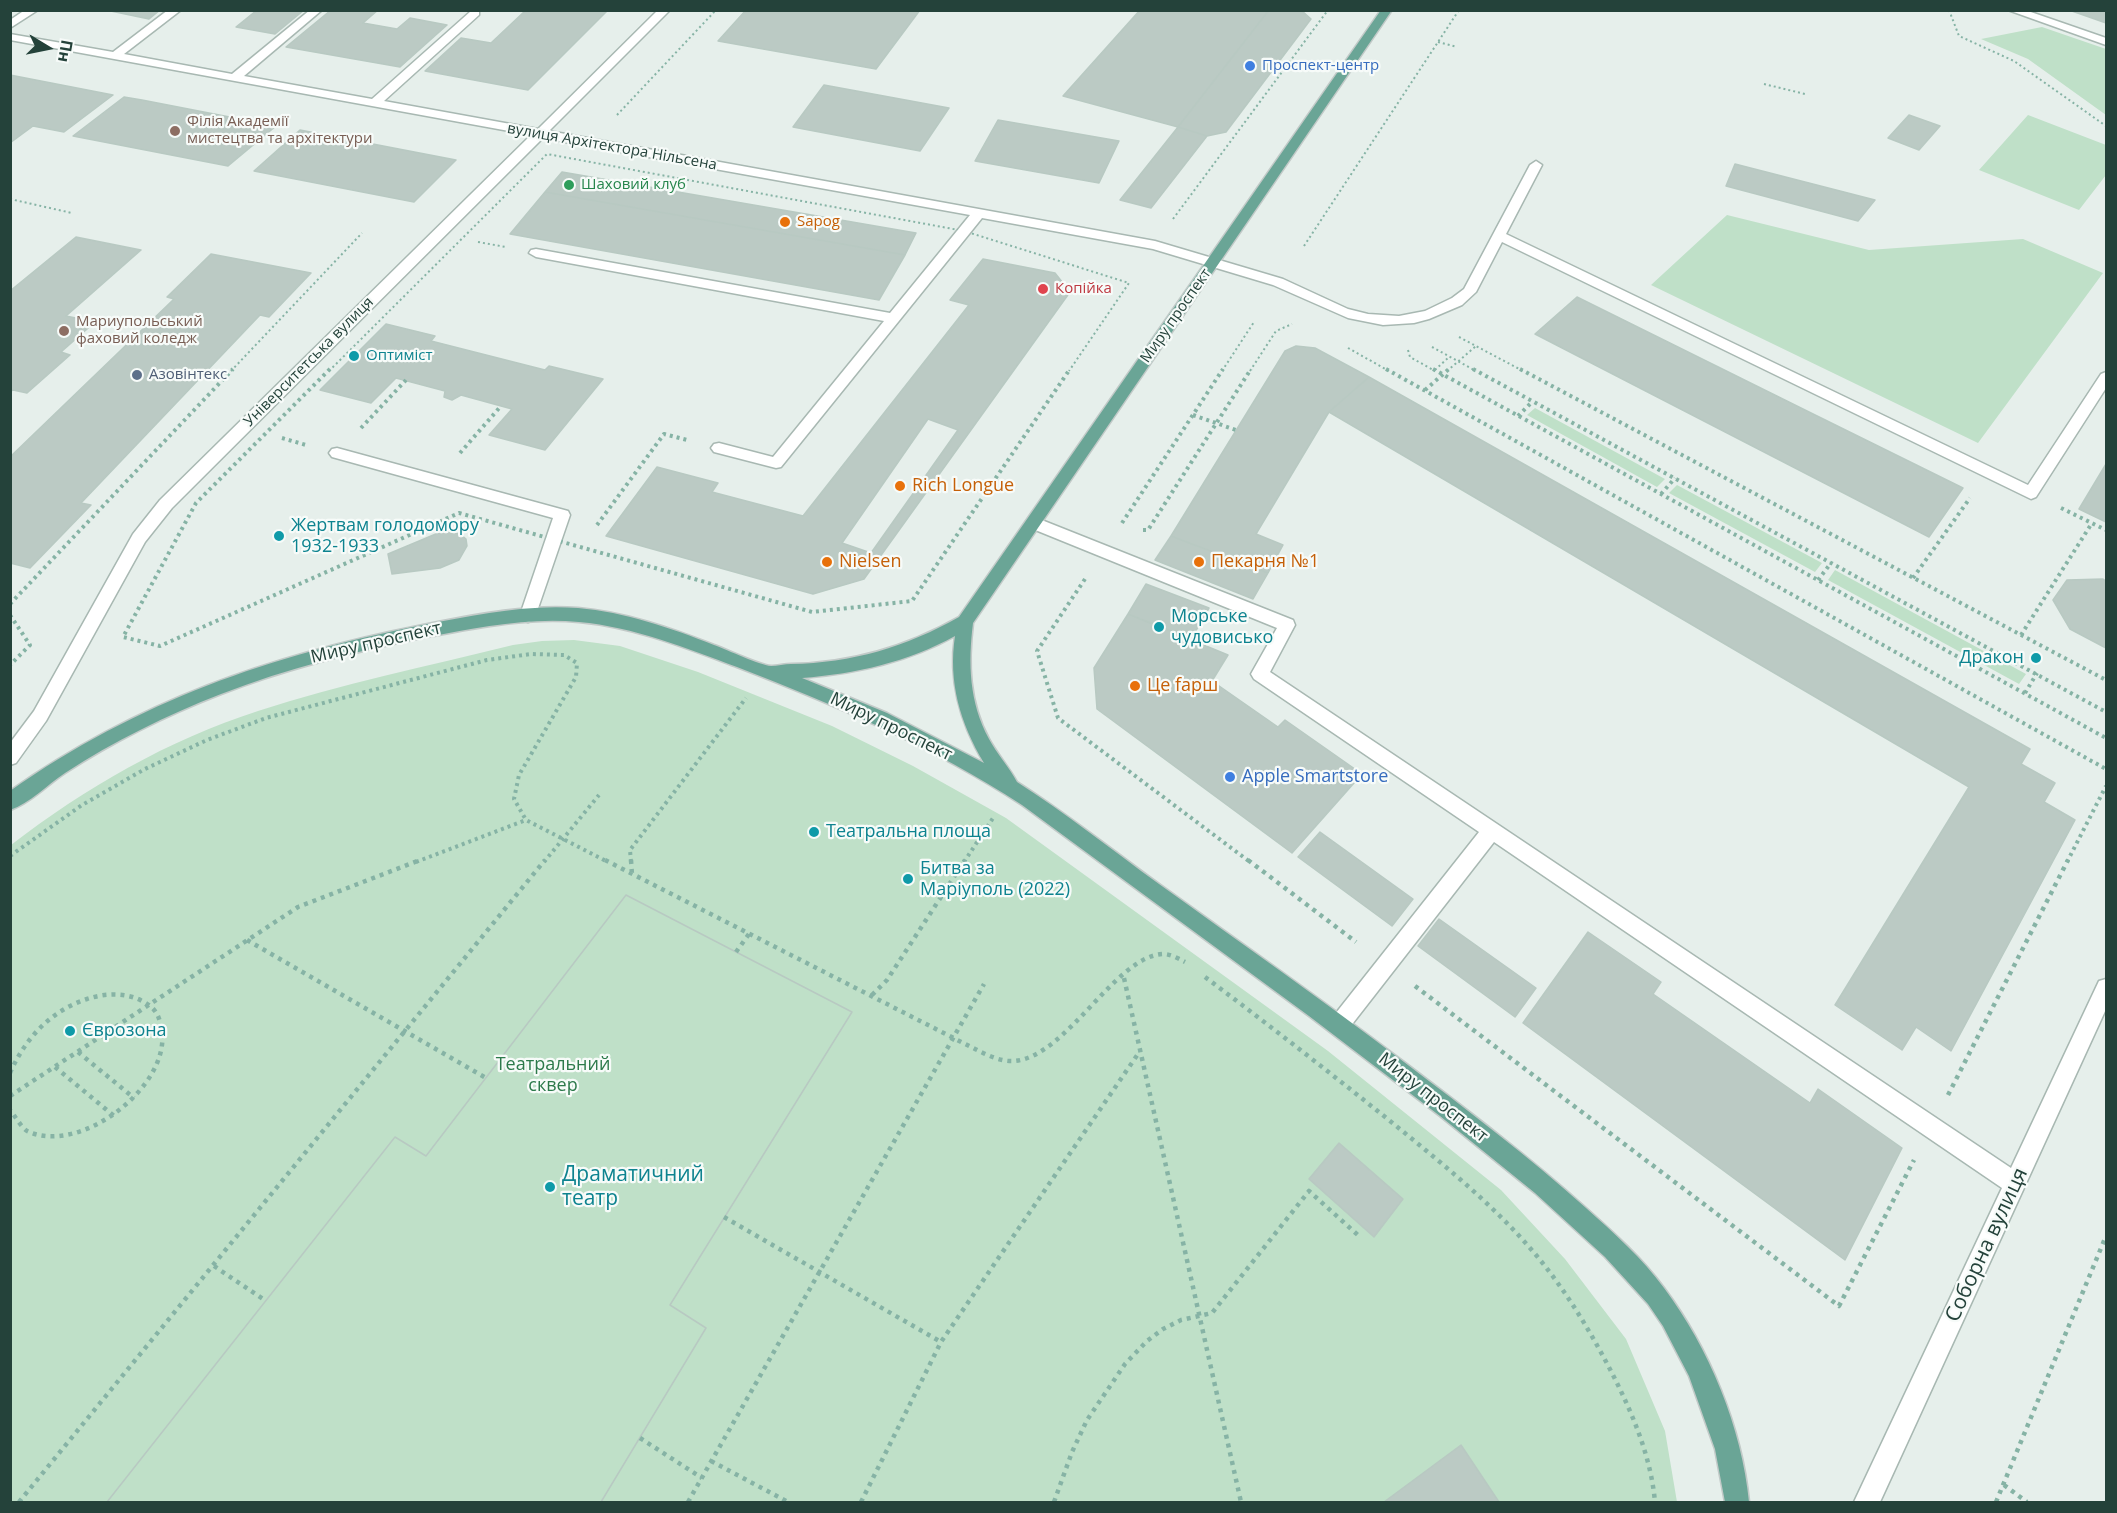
<!DOCTYPE html>
<meta charset="utf-8">
<style>
body{margin:0}
#map{position:relative;width:2117px;height:1513px;overflow:hidden;background:#e6efeb;font-family:"Open Sans",sans-serif}
canvas{display:block}
.frame{position:absolute;inset:0;border:12px solid #24423a;pointer-events:none}
.north{position:absolute;left:18px;top:18px;width:60px;height:60px;-webkit-text-stroke:4px #f7fbf9;paint-order:stroke;rotate:100deg;font-size:16px;font-weight:700;line-height:24px;text-align:center;color:#24423a}
.north::after{content:'';display:block;margin:auto;width:21px;height:27px;background:#24423a;clip-path:polygon(50% 0,100% 100%,50% 72%,0 100%)}
</style>
<div id="map">
<canvas width="2117" height="1513"></canvas>
<div class="frame"></div>
<div class="north">Пн</div>
</div>
<script>
const g = document.querySelector('canvas').getContext('2d');
g.lineJoin = 'round';
function fill(path, color) {
  g.fillStyle = color;
  g.fill(path, 'evenodd');
}
function stroke(path, color, width, dash) {
  g.strokeStyle = color;
  g.lineWidth = width;
  g.lineCap = dash ? 'butt' : 'round';
  g.setLineDash(dash || []);
  g.stroke(path);
}
function write(font, color, halo, rows, align = 'center') {
  g.font = font + ' "Open Sans",sans-serif';
  g.lineWidth = 4.5;
  g.setLineDash([]);
  g.textBaseline = 'middle';
  g.strokeStyle = halo;
  g.fillStyle = color;
  for (const [text, x, y, turn = 0] of rows) {
    g.save();
    g.translate(x, y);
    g.rotate((+turn || 0) * Math.PI / 180);
    g.textAlign = isNaN(turn) ? turn : align;
    if (halo) g.strokeText(text, 0, 0);
    g.fillText(text, 0, 0);
    g.restore();
  }
}
fill(new Path2D(`
 M2042 27 2106 49V115L2028 59 1981 39Z
 M2028 115 2106 145V175L2079 210 1979 170Z
 M1727 215 1869 250 2023 239 2103 273 1978 443 1651 285Z
 M1535 408 1665 479 1657 487 1527 415Z
 M1677 485 1822 563 1815 572 1669 493Z
 M1835 570 2026 674 2019 684 1828 580Z
 M574 640 620 646 698 672 832 726 913 766 1006 818 1328 1051 1501 1190 1565 1259 1626 1339 1665 1431 1677 1502H11V845C85 788 168 740 258 711 341 684 428 666 513 645L542 641Z`), '#bfe0c8');
const building = new Path2D(`
 M106 10H160L149 19Z
 M257 10H304L275 34 236 27Z
 M331 10H378L363 23 397 29 410 18 447 25 400 67 286 47Z
 M526 10H608L528 90 425 71 461 38 491 43Z
 M746 10H920L876 69 718 41Z
 M1140 10H1269L1178 127 1063 96Z
 M1269 10H1301L1311 19 1226 132 1207 136 1178 127Z
 M2069 10H2106V23L2089 17Z
 M10 75 113 95 64 132 33 126 10 143Z
 M824 85 949 108 920 151 793 127Z
 M124 97 142 100 276 126 228 166 73 136Z
 M1909 115 1940 126 1919 150 1888 138Z
 M998 120 1119 141 1099 183 975 161Z
 M1178 127 1207 136 1151 208 1120 200Z
 M300 130 456 160 414 202 254 171Z
 M1735 164 1875 200 1858 221 1726 186Z
 M562 172 916 233 905 255 545 192Z
 M545 192 905 255 879 300 510 234Z
 M76 237 141 250 66 316 95 322 61 352 70 355 27 393 13 390 10 392V291Z
 M211 254 311 273 269 317 260 315 81 503 91 505 30 568 10 563V457L174 299 167 297Z
 M983 259 1055 273 1070 292 864 579 813 594 606 536 657 467 718 483 712 492 803 516 969 305 950 300Z
 M1577 297 1807 411 1963 488 1929 537 1535 334Z
 M386 324 435 336 431 341 545 370 549 366 603 379 545 450 489 435 512 409 461 395 452 400 444 397 445 391 396 378 371 403 320 390Z
 M1296 346 1315 348 1369 377 1329 412 1256 534 1283 545 1268 573 1171 536 1285 351Z
 M1369 377 2030 749 2021 764 2055 783 2044 802 2075 820 1951 1051 1916 1027 1902 1050 1835 1005 1969 787 1329 412Z
 M928 419 958 430 871 553 842 543Z
 M2106 464V522L2079 509Z
 M443 531 460 534 466 539 467 546 459 560 440 568 392 574 388 554Z
 M1171 536 1268 573 1253 599 1155 560Z
 M2103 579 2106 581V648L2070 629 2053 600 2067 580Z
 M1146 584 1209 608 1191 639 1128 614Z
 M1128 614 1228 655 1212 681 1278 727 1285 720 1362 774 1292 853 1097 709 1094 668Z
 M1320 832 1413 899 1392 926 1298 857Z
 M626 895 852 1012 670 1305 706 1328 601 1502H107L395 1137 426 1156Z
 M626 895 852 1012 670 1305 706 1328 601 1502H107L395 1137 426 1156Z
 M1439 919 1536 988 1515 1017 1418 946Z
 M1588 932 1661 982 1653 994 1810 1103 1818 1089 1902 1148 1845 1260 1523 1023Z
 M1339 1143 1403 1199 1374 1237 1309 1179Z
 M1461 1445 1499 1502H1384Z`);
fill(building, '#bbcac4');
stroke(building, '#b8c9c2', 1.5);
const minor = new Path2D(`
 M25 10H38L10 28V20Z
 M168 10H181L124 54 232 74 310 10H322L244 76 372 99 471 11H479V15L384 101 538 129 658 10H670L549 131 1155 241 1283 279 1348 309 1368 314 1399 316 1425 311 1452 298 1464 289 1530 165 1536 161 1542 165 1506 234 2028 485 2101 374 2106 372V388L2036 497 2031 499 1502 242 1476 292 1462 305 1429 319 1414 323 1383 325 1348 318 1273 285 1153 249 982 218 781 467 776 468 714 452 711 448 714 444 719 443 773 457 884 321 536 257 529 253 531 250 536 249 890 313 970 215 543 138 172 508 145 542 46 721 16 763 10 765V743L34 711 133 534 160 500 531 135 10 40V34L113 52Z
 M2008 10H2025L2106 38V45Z
 M337 448 568 511 570 515 534 620 528 622 522 620 520 615 553 518 332 457 329 453 332 449Z
 M1034 517 1293 620 1295 625 1270 672 2011 1168 2099 981 2106 979V1009L1880 1502H1854L2002 1188 1494 842 1346 1032 1339 1035 1332 1032 1329 1025 1332 1018 1479 832 1254 679 1251 674 1277 628 1028 527 1026 523 1028 519Z`);
const major = new Path2D(`
 M1381 10H1392L973 623C968 663 969 702 989 739 997 754 1009 767 1017 782 1066 813 1112 850 1159 884 1241 943 1324 1001 1404 1062 1466 1109 1528 1156 1586 1208 1614 1233 1642 1258 1664 1288 1709 1348 1742 1428 1749 1502H1725L1715 1449 1689 1376 1663 1326 1648 1304 1605 1257 1535 1193 1440 1116 1309 1016 1022 805C933 747 836 705 737 667 686 648 634 627 579 622 528 617 477 628 427 637 357 651 288 668 221 694 167 715 114 741 65 773 47 785 30 803 10 810V791C138 701 271 655 423 625 474 615 527 604 578 608 625 612 671 628 714 645 728 650 759 665 771 666 777 666 785 664 791 664 852 663 906 647 959 617ZM955 636C948 682 960 723 984 763L887 713 802 678C855 674 908 662 955 636Z`);
stroke(minor, '#a8b8b2', 3);
stroke(major, '#c2cac8', 3);
stroke(new Path2D(`
 M1949 10 1959 36 2014 61 2106 126
 M1438 42 1457 47
 M1764 84 1805 94
 M617 115 716 10
 M10 199 72 213
 M1173 219 1328 10
 M478 242 506 247
 M1304 246 1459 10
 M1459 337 1523 371
 M1432 347 1476 371
 M1348 348 1389 371
 M1408 350 1410 357 1435 371
 M1435 370 1449 357
 M231 371 362 233
 M329 371 547 154 964 231 1129 283 1069 371
 M1222 371 1254 322
 M1250 371 1276 331 1292 324
 M1447 371 1476 346`), '#86b3a5', 2, [2, 3]);
stroke(new Path2D(`
 M330 369 196 503 123 637 160 646 459 513 812 612 912 601 1070 369
 M1386 369 2106 769
 M1433 369 2106 738
 M1473 369 2106 712
 M1520 369 2106 680
 M1425 390 1449 369
 M1193 415 1236 430
 M1518 416 1532 402
 M361 428 406 380
 M282 438 306 445
 M460 453 501 406
 M1661 494 1675 478
 M2061 508 2106 530
 M1122 523 1223 369
 M597 525 664 434 687 440
 M1143 530H1148L1251 369
 M1913 578 1970 498
 M1085 579 1037 651 1058 718 1250 862
 M1818 580 1831 563
 M10 604 233 369
 M10 615 30 645 10 665
 M2021 635 2092 523
 M2025 693 2037 673
 M10 856 82 805 145 769 207 740 266 718 487 660 531 654 564 655 577 663 576 677 519 775 514 799 526 820 608 862
 M416 862 526 820
 M544 862 599 795
 M631 862 630 850 746 698
 M964 862 993 818
 M2067 862 2106 786`), '#86b3a5', 4, [3, 4]);
stroke(new Path2D(`
 M605 860 975 1049C987 1055 1001 1062 1014 1061 1067 1057 1115 956 1163 954 1171 954 1179 959 1185 962
 M631 860 632 875
 M1248 860 1356 942
 M247 940 486 1078
 M736 952 749 934
 M1205 977C1269 1025 1333 1075 1395 1125 1445 1166 1495 1206 1536 1255 1567 1292 1592 1334 1614 1377 1634 1417 1651 1458 1655 1502
 M1124 978 1241 1502
 M1415 986 1839 1306 1914 1160
 M872 995 887 980 965 860
 M78 1052 134 1098
 M55 1067 114 1116
 M10 1073C25 1039 50 1011 87 999 105 993 127 992 144 1002 157 1009 160 1018 162 1032 169 1088 79 1156 27 1131 21 1127 15 1116 10 1110
 M1948 1095 2068 860
 M10 1096 298 907 420 860
 M724 1217 941 1342
 M214 1266 266 1301
 M640 1438 702 1478
 M711 1461 788 1502
 M2004 1485 2027 1502
 M19 1502 545 860
 M688 1502 984 984
 M861 1502 941 1342 1140 1051
 M1054 1502 1072 1452 1087 1420 1125 1364 1147 1341 1163 1329 1181 1320 1212 1313 1309 1191 1360 1237
 M1996 1502 2106 1236`), '#86b3a5', 4.5, [4, 5]);
fill(minor, '#fff');
fill(major, '#6aa596');
for (const [x, y, r, color] of [
 [1250,66,6,"#3f7fe0"],
 [175,131,6,"#8d6e63"],
 [569,185,6,"#2e9e5b"],
 [785,222,6,"#e8710a"],
 [1043,289,6,"#e0444e"],
 [64,331,6,"#8d6e63"],
 [354,356,6,"#0f9aa8"],
 [137,375,6,"#5c6f8a"],
 [900,486,6,"#e8710a"],
 [279,536,6,"#0f9aa8"],
 [827,562,6,"#e8710a"],
 [1199,562,6,"#e8710a"],
 [1159,627,6,"#0f9aa8"],
 [2036,658,6,"#0f9aa8"],
 [1135,686,6,"#e8710a"],
 [1230,777,6,"#3f7fe0"],
 [814,832,6,"#0f9aa8"],
 [908,879,6,"#0f9aa8"],
 [70,1031,6,"#0f9aa8"],
 [550,1187,6,"#0f9aa8"]
]) {
  const dot = new Path2D();
  dot.arc(x, y, r, 0, 2 * Math.PI);
  g.fillStyle = color;
  g.fill(dot);
  stroke(dot, '#f7fbf9', 2);
}
write('15px', '#366cbe', '#f7fbf9', [
 ["Проспект-центр",1262,66]
], 'left');
write('15px', '#785e54', '#f7fbf9', [
 ["Філія Академії",187,122],
 ["мистецтва та архітектури",187,139],
 ["Мариупольський",76,322],
 ["фаховий коледж",76,339]
], 'left');
write('15px', '#24423a', '#f7fbf9', [
 ["вулиця Архітектора Нільсена",612,147,10],
 ["Миру проспект",1176,316,-55],
 ["Університетська вулиця",309,362,-45]
]);
write('15px', '#27864d', '#f7fbf9', [
 ["Шаховий клуб",581,185]
], 'left');
write('15px', '#c56008', '#f7fbf9', [
 ["Sapog",797,222]
], 'left');
write('15px', '#be3a42', '#f7fbf9', [
 ["Копійка",1055,289]
], 'left');
write('15px', '#0d838f', '#f7fbf9', [
 ["Оптиміст",366,356]
], 'left');
write('15px', '#4e5e75', '#f7fbf9', [
 ["Азовінтекс",149,375]
], 'left');
write('18px', '#c56008', '#f7fbf9', [
 ["Rich Longue",912,486],
 ["Nielsen",839,562],
 ["Пекарня №1",1211,562],
 ["Це fарш",1147,686]
], 'left');
write('18px', '#0d838f', '#f7fbf9', [
 ["Жертвам голодомору",291,526],
 ["1932-1933",291,547],
 ["Морське",1171,617],
 ["чудовисько",1171,638],
 ["Дракон",2024,658,"right"],
 ["Театральна площа",826,832],
 ["Битва за",920,869],
 ["Маріуполь (2022)",920,890],
 ["Єврозона",82,1031]
], 'left');
write('18px', '#24423a', '#f7fbf9', [
 ["Миру проспект",376,643,-13],
 ["Миру проспект",891,727,26],
 ["Миру проспект",1433,1098,38]
]);
write('18px', '#366cbe', '#f7fbf9', [
 ["Apple Smartstore",1242,777]
], 'left');
write('18px', '#2d7a4b', '#f7fbf9', [
 ["Театральний",553,1065],
 ["сквер",553,1086]
]);
write('21px', '#0d838f', '#f7fbf9', [
 ["Драматичний",562,1175],
 ["театр",562,1199]
], 'left');
write('21px', '#24423a', '#f7fbf9', [
 ["Соборна вулиця",1987,1245,-65]
]);
</script>
